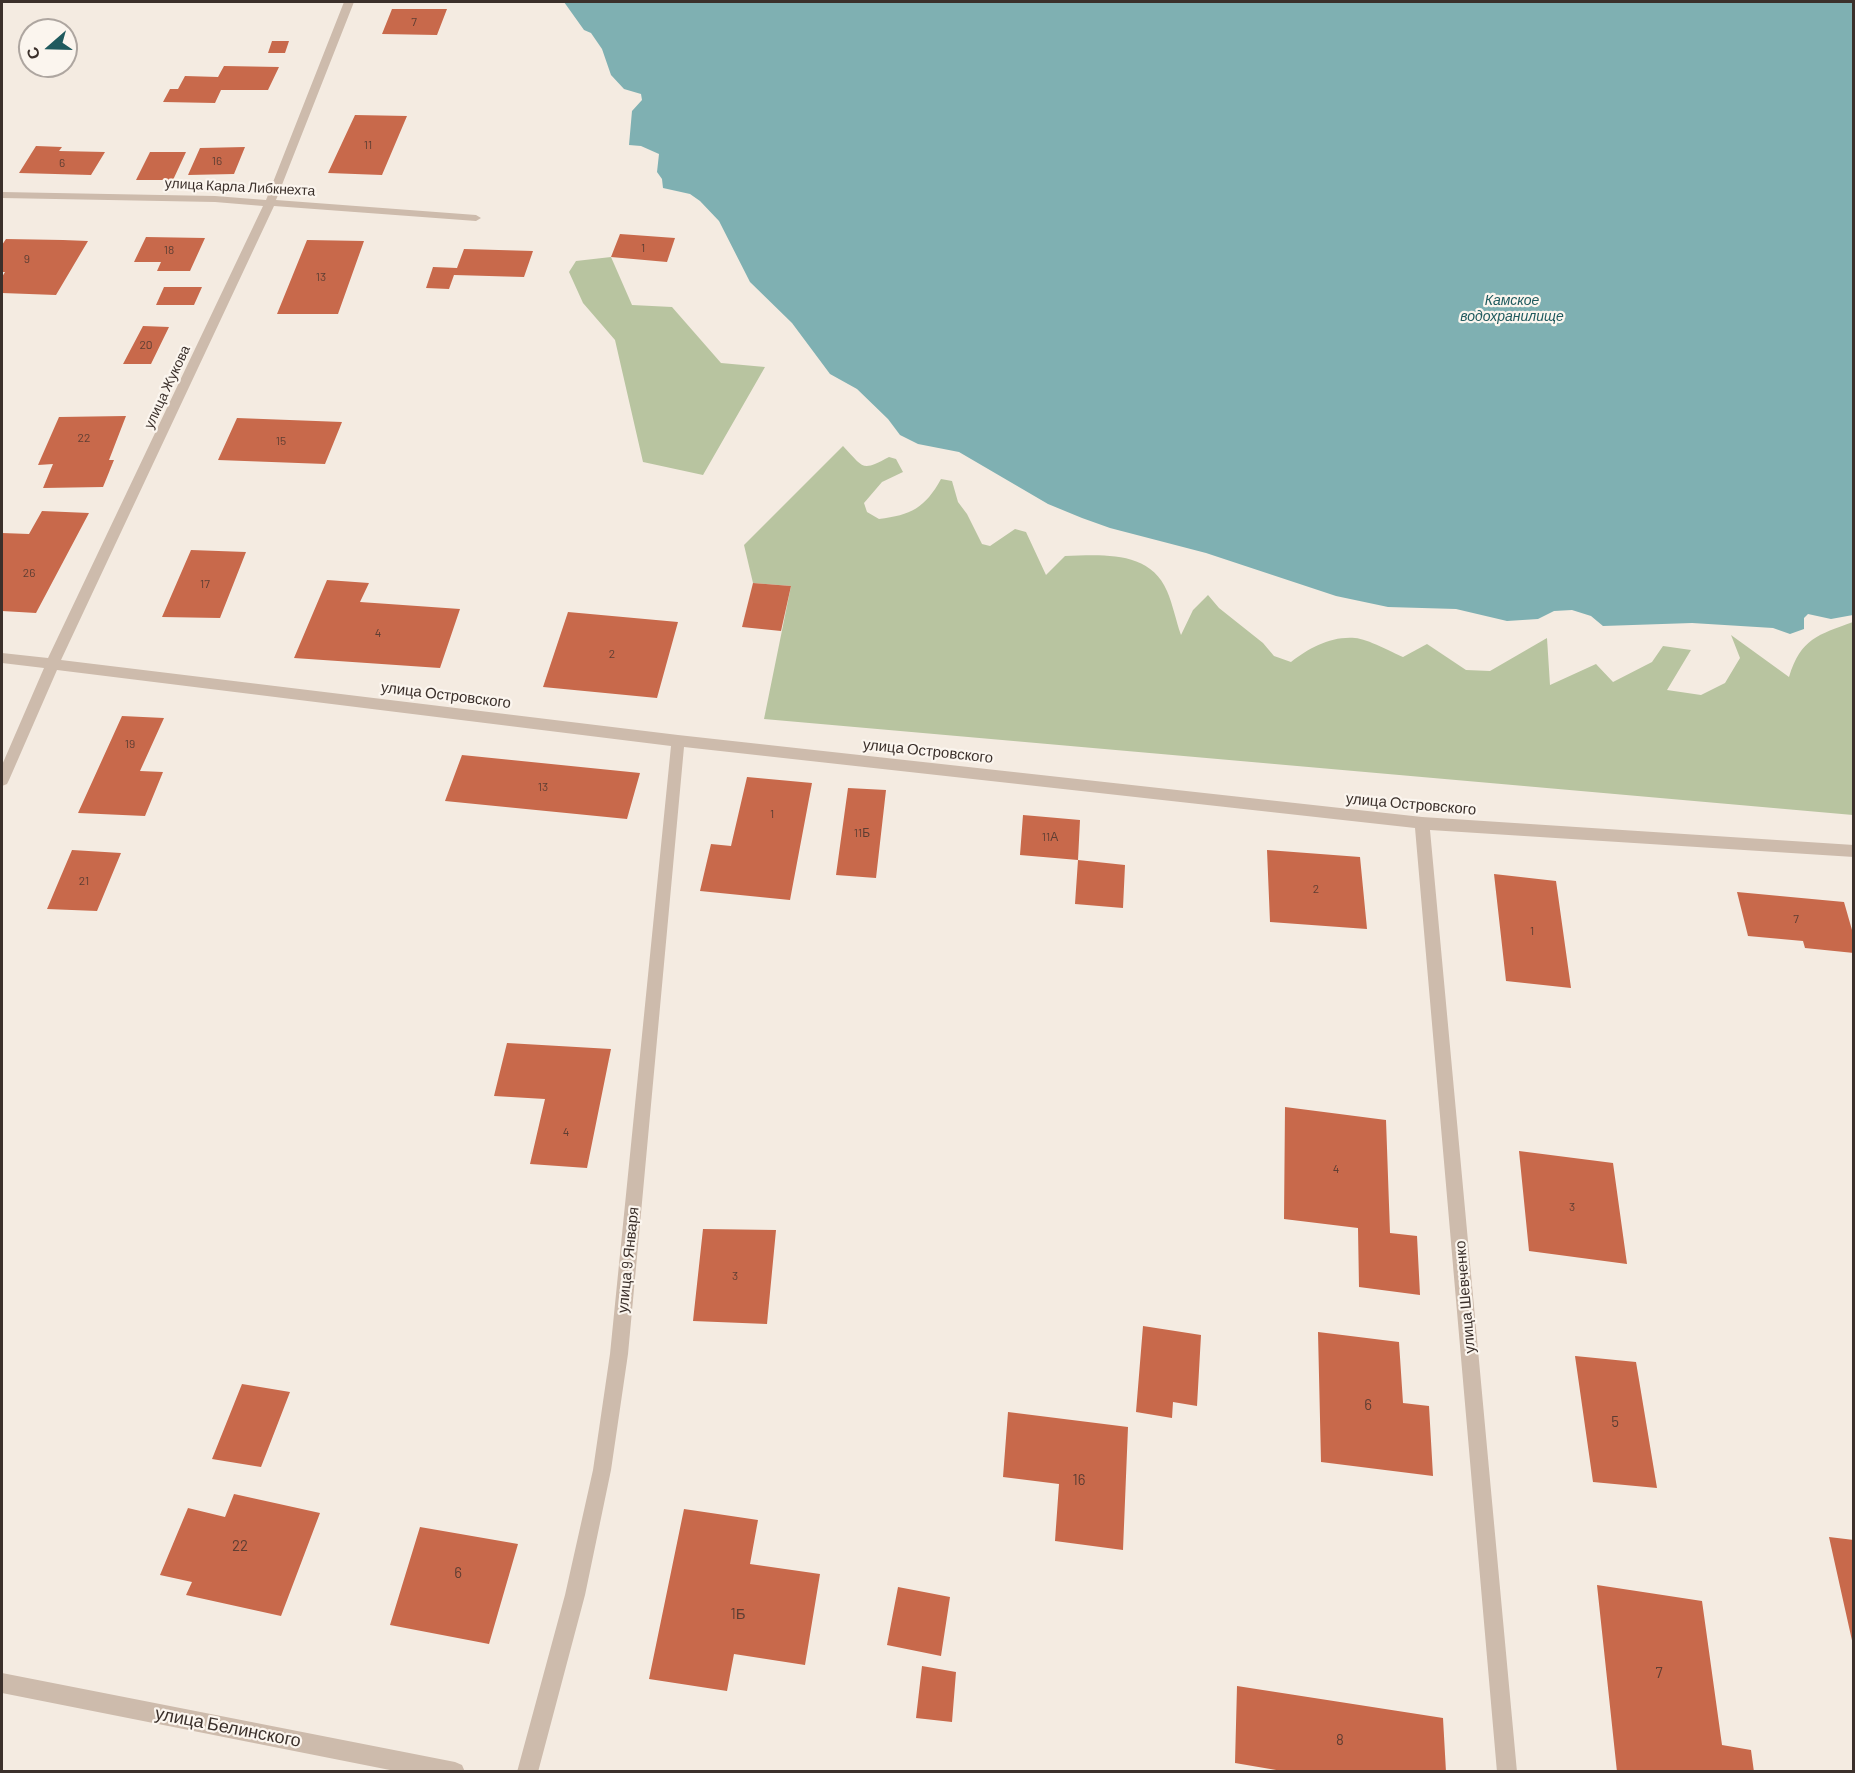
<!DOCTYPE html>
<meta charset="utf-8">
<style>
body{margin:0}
#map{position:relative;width:1855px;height:1773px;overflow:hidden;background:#f4ebe1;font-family:Barlow,sans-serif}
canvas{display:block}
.frame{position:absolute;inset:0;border:3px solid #3b302b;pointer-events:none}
.north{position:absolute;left:18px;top:18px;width:60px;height:60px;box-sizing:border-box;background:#fbf5ee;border:2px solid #aea6a0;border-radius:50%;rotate:250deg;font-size:16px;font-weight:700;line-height:24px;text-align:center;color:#3b302b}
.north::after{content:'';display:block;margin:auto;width:21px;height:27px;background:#1f5a5e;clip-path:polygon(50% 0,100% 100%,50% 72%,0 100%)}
</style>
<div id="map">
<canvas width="1855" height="1773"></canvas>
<div class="frame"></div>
<div class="north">С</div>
</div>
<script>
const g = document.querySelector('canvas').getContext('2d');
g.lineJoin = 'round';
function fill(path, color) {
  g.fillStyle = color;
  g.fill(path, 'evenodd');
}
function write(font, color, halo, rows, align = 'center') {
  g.font = font + ' Barlow,sans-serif';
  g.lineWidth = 4.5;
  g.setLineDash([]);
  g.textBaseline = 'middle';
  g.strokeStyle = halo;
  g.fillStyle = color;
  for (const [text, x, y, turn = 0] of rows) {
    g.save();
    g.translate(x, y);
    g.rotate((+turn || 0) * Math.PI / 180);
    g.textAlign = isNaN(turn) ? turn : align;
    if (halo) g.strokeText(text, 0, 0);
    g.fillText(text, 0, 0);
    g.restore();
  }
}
fill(new Path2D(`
 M611 257 632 305 672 307 721 363 765 367 703 475 643 462 615 340 583 303 569 272 576 261Z
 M843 446C864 468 861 472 889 457L896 459 903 472 882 482 864 503 867 512 879 519C911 515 925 508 941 479L952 481 958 502 967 514 982 544 990 546 1015 529 1026 532 1046 575 1065 556C1101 555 1150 550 1167 591 1173 605 1176 621 1181 635L1193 610 1208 595 1219 608 1263 643 1274 656 1291 662C1309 648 1331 636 1355 638 1368 639 1391 652 1403 657L1427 644 1466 670 1490 671 1547 638 1550 685 1596 664 1613 682 1652 662 1663 646 1691 650 1667 690 1701 695 1725 683 1740 658 1731 635 1789 677C1801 638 1818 635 1853 622V815L764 719 791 586 753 583 744 545Z`), '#b8c4a0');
fill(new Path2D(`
 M564 2H1853V615L1831 619 1808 614 1804 618V629L1790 634 1773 628 1692 623 1603 626 1591 616 1572 610 1554 611 1538 619 1507 621 1456 609 1388 607 1336 596 1206 553 1110 528 1082 518 1048 504 959 452 918 444 900 435 888 419 857 389 830 374 792 323 750 282 719 221 700 201 690 194 663 188 662 179 657 172 659 154 641 146 629 145 632 111 642 100 641 94 624 89 611 75 602 49 591 33 584 30Z`), '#7fb0b2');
fill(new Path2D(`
 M392 9H447L437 35 382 34Z
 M272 41H289L285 53H268Z
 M224 66 279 67 268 90H221L215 103 163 102 170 89H178L185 76 218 77Z
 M355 115 407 116 382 175 328 173Z
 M36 146 62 147 59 151 105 152 91 175 19 173Z
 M245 147 234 174 188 175 200 148Z
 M150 152H186L173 180H136Z
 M620 234 675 238 667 262 611 257Z
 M146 237 205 238 190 271H157L161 262H134Z
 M6 239 63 240 88 241 56 295 2 293V277L5 272H2V245Z
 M307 240 364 241 338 314H277Z
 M464 249 533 251 524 277 454 275 449 289 426 288 433 267 457 268Z
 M164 287H202L194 305H156Z
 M143 326 169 327 151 364H123Z
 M126 416 109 460H114L103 487 43 488 53 464 38 465 59 417Z
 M237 418 342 422 325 464 218 460Z
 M42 511 89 513 36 613 2 611V533L29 534Z
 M191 550 246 552 220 618 162 617Z
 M327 580 369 583 360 602 460 609 440 668 294 658Z
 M753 583 791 586 781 631 742 627Z
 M568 612 678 622 657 698 543 687Z
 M122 716 164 718 140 771 163 772 145 816 78 813Z
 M462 755 640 773 627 819 445 801Z
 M747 777 812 783 790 900 700 891 711 844 731 846Z
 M848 788 886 790 876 878 836 875Z
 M1023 815 1080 820 1078 860 1020 855Z
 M72 850 121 853 97 911 47 909Z
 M1267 850 1360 857 1367 929 1270 922Z
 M1078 860 1125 865 1123 908 1075 904Z
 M1494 874 1556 881 1571 988 1506 981Z
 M1737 892 1844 902 1854 937V953L1805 948 1803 941 1748 936Z
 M507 1043 611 1049 587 1168 530 1164 545 1099 494 1096Z
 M1285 1107 1386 1120 1390 1233 1417 1236 1420 1295 1359 1287 1358 1228 1284 1219Z
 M1519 1151 1613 1163 1627 1264 1529 1251Z
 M703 1229 776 1230 767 1324 693 1321Z
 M1143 1326 1201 1335 1197 1406 1173 1402 1172 1418 1136 1412Z
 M1318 1332 1399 1342 1403 1403 1429 1406 1433 1476 1321 1462Z
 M1575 1356 1636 1362 1657 1488 1593 1482Z
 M242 1384 290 1392 261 1467 212 1459Z
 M1008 1412 1128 1427 1123 1550 1055 1541 1059 1484 1003 1477Z
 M234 1494 320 1513 281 1616 186 1595 192 1582 160 1575 188 1508 225 1517Z
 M684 1509 758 1520 750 1564 820 1574 805 1665 734 1654 727 1691 649 1679Z
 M420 1527 518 1544 489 1644 390 1625Z
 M1829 1537 1854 1540V1645H1853Z
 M1597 1585 1702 1601 1722 1745 1751 1750 1754 1772H1617Z
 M898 1587 950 1597 941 1656 887 1645Z
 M922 1666 956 1672 952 1722 916 1718Z
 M1237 1686 1443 1718 1446 1772H1288L1235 1763Z`), '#c8694b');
fill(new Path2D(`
 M344 2H354L276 200 476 215 481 218 476 221 274 206 61 660 678 735 1422 817 1854 845V857L1430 830 1517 1772H1497L1415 828 684 747 628 1354 611 1470 585 1595 538 1772H517L565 1595 593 1470 610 1354 671 746 57 670 9 780 7 784 2 786V765L44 668 2 663V653L48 658 263 206 215 202 2 198V192L215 196 266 200Z
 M2 1673 455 1762 462 1765 465 1772H400L2 1693Z`), '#cdbbac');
write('12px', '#5e3e33', null, [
 ["7",414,22],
 ["11",368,145],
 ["16",217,161],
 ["6",62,163],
 ["1",643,248],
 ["18",169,250],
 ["9",27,259],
 ["13",321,277],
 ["20",146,345],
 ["22",84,438],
 ["15",281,441],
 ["26",29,573],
 ["17",205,584],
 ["4",378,633],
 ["2",612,654],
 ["19",130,744],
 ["13",543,787],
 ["1",772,814],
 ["11Б",862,833],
 ["11А",1050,837],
 ["21",84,881],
 ["2",1316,889],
 ["7",1796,919],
 ["1",1532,931],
 ["4",566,1132],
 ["4",1336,1169],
 ["3",1572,1207],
 ["3",735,1276]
]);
write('14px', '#3b302b', '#fbf5ee', [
 ["улица Карла Либкнехта",240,187,3],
 ["улица Жукова",167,387,-65]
]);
write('italic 14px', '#1f5a5e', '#fbf5ee', [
 ["Камское",1512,300],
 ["водохранилище",1512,316]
]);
write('15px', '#3b302b', '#fbf5ee', [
 ["улица Островского",446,695,7],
 ["улица Островского",928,751,6],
 ["улица Островского",1411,804,5],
 ["улица 9 Января",628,1260,-84],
 ["улица Шевченко",1465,1297,-95]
]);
write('15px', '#5e3e33', null, [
 ["6",1368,1405],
 ["5",1615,1422],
 ["16",1079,1480],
 ["22",240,1546],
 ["6",458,1573],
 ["1Б",738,1614],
 ["7",1659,1673],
 ["8",1340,1740]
]);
write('18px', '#3b302b', '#fbf5ee', [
 ["улица Белинского",228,1727,11]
]);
</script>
